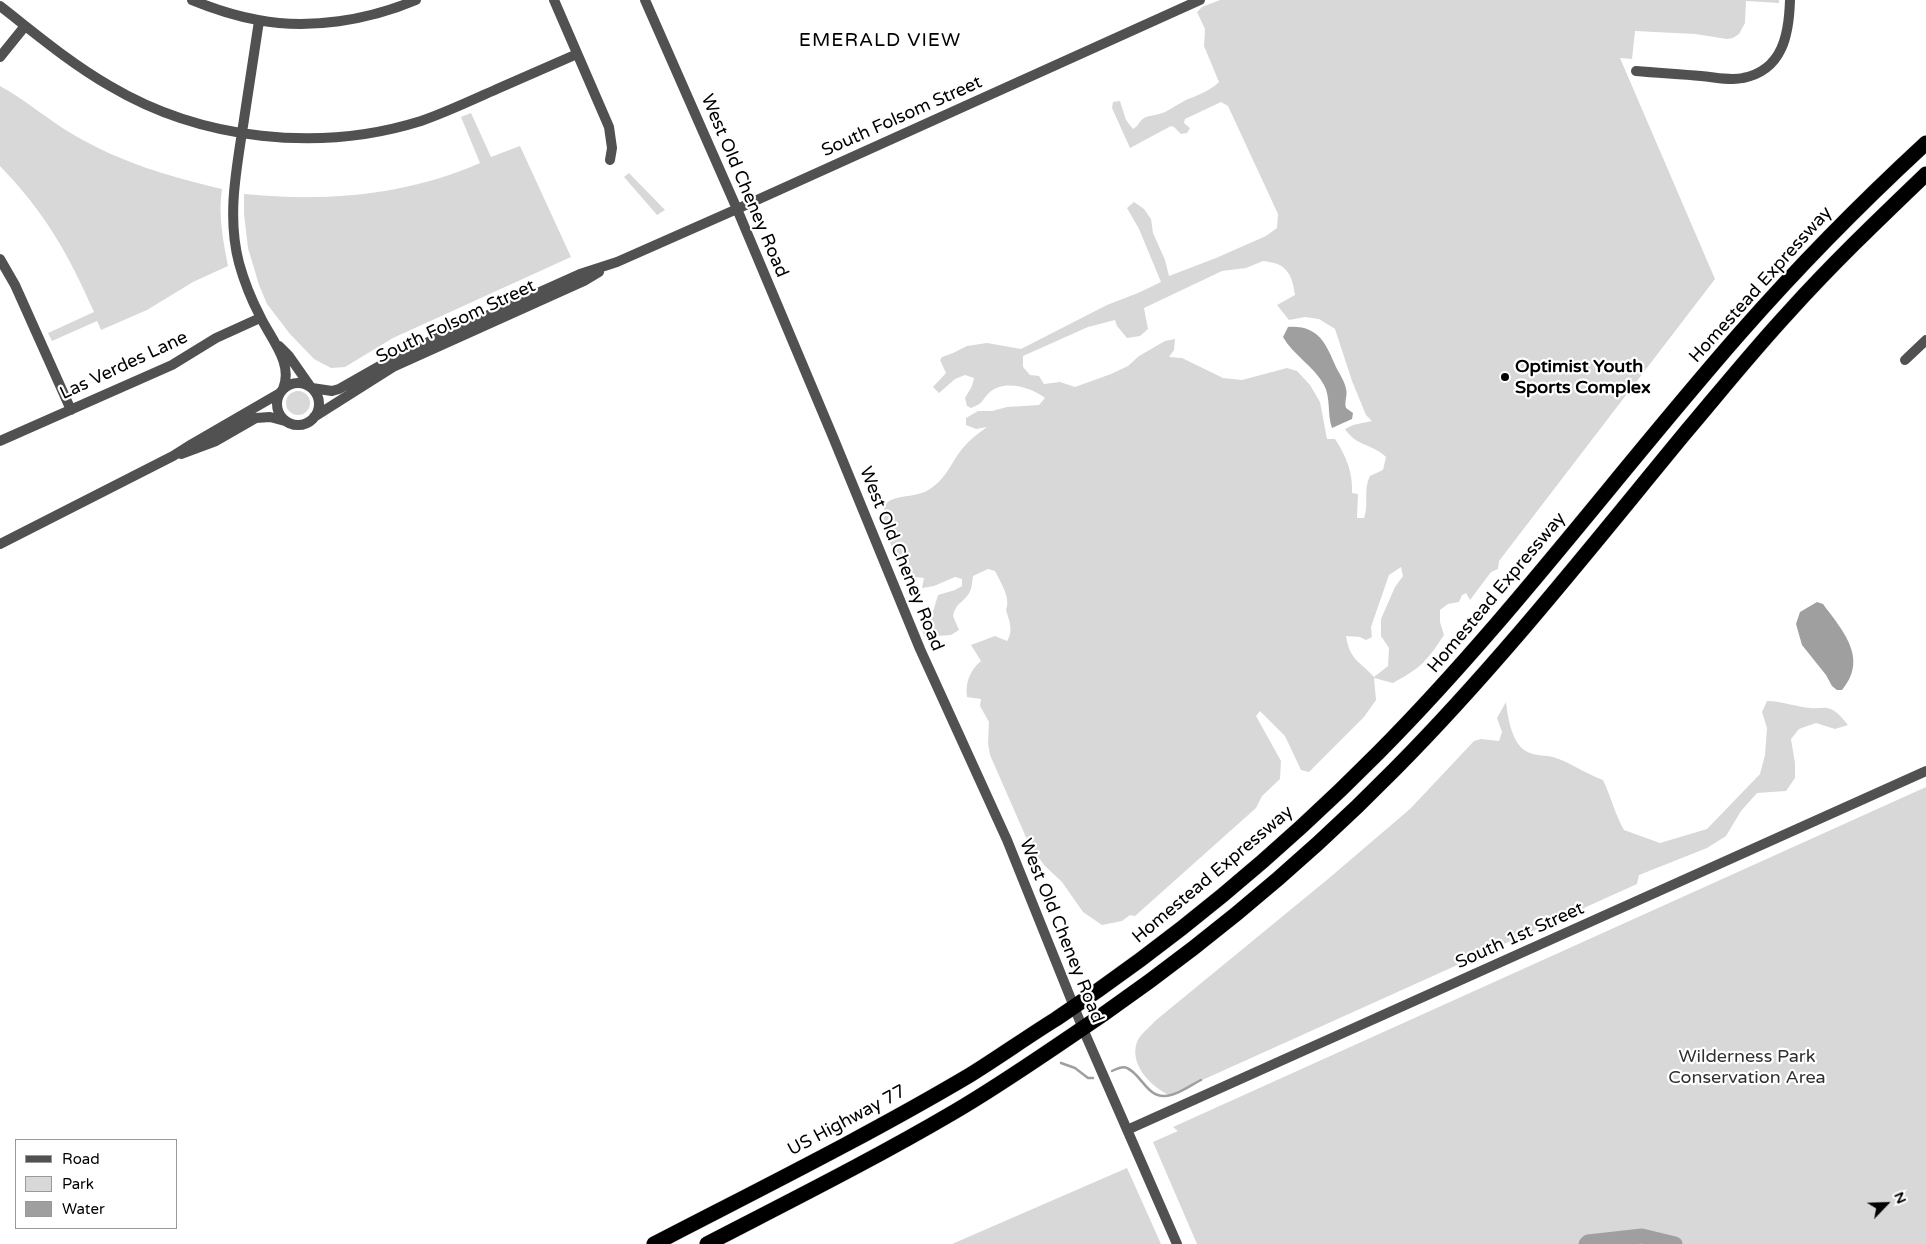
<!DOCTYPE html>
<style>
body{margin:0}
#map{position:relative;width:1926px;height:1244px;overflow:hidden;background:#fff;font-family:"Varela Round",sans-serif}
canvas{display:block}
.legend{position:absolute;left:15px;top:1139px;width:162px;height:90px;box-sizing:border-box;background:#fff;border:1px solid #999;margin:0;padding:6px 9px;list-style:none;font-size:15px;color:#000}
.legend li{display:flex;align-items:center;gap:10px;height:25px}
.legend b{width:25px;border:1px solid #999}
.north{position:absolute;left:1861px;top:1179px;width:50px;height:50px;-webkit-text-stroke:4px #fff;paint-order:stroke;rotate:66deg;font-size:14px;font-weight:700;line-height:20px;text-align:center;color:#000}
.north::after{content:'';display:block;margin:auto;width:18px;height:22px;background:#000;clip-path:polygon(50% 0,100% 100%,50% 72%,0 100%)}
</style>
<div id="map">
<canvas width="1926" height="1244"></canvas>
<ul class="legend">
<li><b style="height:6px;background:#515151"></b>Road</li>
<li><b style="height:14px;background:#d8d8d8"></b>Park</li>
<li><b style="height:14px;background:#9f9f9f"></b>Water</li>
</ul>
<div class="north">N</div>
</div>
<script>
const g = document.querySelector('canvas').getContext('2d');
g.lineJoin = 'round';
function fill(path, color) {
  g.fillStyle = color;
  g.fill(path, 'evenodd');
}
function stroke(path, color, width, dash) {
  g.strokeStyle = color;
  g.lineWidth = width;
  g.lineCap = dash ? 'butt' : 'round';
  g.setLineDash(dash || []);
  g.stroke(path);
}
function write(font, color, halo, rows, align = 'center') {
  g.font = font + ' "Varela Round",sans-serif';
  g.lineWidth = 4.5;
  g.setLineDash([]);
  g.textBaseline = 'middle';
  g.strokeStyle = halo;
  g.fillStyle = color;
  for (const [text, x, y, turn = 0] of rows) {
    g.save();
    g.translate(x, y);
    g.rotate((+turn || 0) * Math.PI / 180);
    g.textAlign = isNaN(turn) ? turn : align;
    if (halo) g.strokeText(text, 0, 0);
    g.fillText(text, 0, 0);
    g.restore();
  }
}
fill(new Path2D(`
 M1220 0H1779V3L1746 1 1745 23 1739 34 1733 38 1727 39 1695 34 1635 31 1632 59 1620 58 1715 279 1499 561 1498 569 1491 572 1470 600 1466 593 1462 595 1459 602 1448 604 1440 610V622L1444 635C1426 662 1422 667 1393 683L1374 678 1376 700 1364 717 1309 772 1301 770 1285 736 1260 711 1256 716 1281 761 1280 779 1262 796 1256 808 1135 916 1130 915 1122 921 1102 925 1083 912 1062 882 1044 865 1029 844 990 755 988 743 989 722 980 706 981 699 967 697C965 683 970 670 981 661L971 645 995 636 1007 641C1014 631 1009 620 1006 610 1011 598 1001 583 995 571L988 569 973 576C972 583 972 591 967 596 959 606 957 602 953 616L959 630 951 635 924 637 922 625 932 615 938 595 955 590 962 586V579L955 577 934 586 922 588 924 578 905 576C899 561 870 510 891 500 905 494 920 498 934 486 946 477 951 464 959 453 967 442 977 434 987 427L976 429 966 425V418L978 411H992L1007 407 1039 405 1045 398C1031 387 1003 379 989 393 980 402 984 403 971 408L967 406 965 398 972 386 974 378 965 375 955 379 939 393 933 387 946 373 940 360 942 357 953 353 967 346 987 343 1021 349 1107 305 1138 293 1161 282 1139 229 1127 208 1134 202 1144 209 1151 219 1153 233 1165 260 1169 276 1216 258 1266 236 1277 228 1278 214 1228 106 1221 102 1185 119 1184 123 1190 128 1187 133 1181 134 1174 127 1171 126 1130 148 1112 108 1113 102 1120 101 1126 120 1133 129C1138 127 1139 121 1144 118 1149 115 1154 116 1159 114 1168 112 1176 105 1184 101 1197 95 1209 92 1219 82L1204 46 1205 29 1197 12 1202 7ZM1263 261C1286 263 1292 273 1295 295L1277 305 1289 320 1305 317 1319 319 1335 329 1352 381 1366 415 1372 421 1353 425 1345 429C1357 447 1371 443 1386 457L1383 470 1370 476C1363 489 1369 504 1364 518H1357L1358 494 1352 493C1353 472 1346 456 1335 439H1327L1320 402 1310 385 1297 371 1287 368 1242 380 1223 378 1182 358 1169 357 1174 350 1175 339 1165 341 1139 356 1128 366 1111 374 1075 387 1060 382 1044 384 1039 376 1030 375 1023 367V356L1088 327 1115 320 1117 326 1127 338 1140 336 1148 329 1144 308 1222 271 1246 268ZM1401 567 1403 576 1395 587 1381 619V636L1389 648 1388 666 1374 677C1360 661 1350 661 1346 636L1360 637 1366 640 1372 637 1371 627 1389 575Z
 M0 86C26 100 48 120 74 135 120 162 170 177 222 189 218 215 223 240 228 266L193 282 147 310 101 330 97 321 52 341 48 333 94 312C68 253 45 213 0 166Z
 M471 113 491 157 520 146 571 257 393 338 345 367 331 368 314 359 290 334 267 304 259 285 248 248 244 214V194C325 202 405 196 480 163L461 117Z
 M629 173 665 210 657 215 624 177Z
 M286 403a12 12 0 1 1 24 0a12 12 0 1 1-24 0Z
 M1767 701C1782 701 1796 707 1811 708 1816 709 1822 707 1827 708 1837 710 1842 718 1848 725L1835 729 1816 723 1799 729 1791 739 1795 763V778L1786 791 1757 793 1741 811 1726 836 1707 848 1639 875 1637 884 1169 1095C1150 1086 1129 1064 1137 1042 1140 1034 1150 1027 1155 1021L1328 879 1410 809 1474 741 1481 739 1499 741 1502 732 1497 718 1506 702C1508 718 1512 747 1530 753 1537 756 1546 755 1553 757 1570 762 1586 774 1603 780 1611 797 1615 814 1624 830L1660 843 1707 829 1760 774 1765 755 1767 728 1762 712Z
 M1926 787V1244H1197L1153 1142 1178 1131 1173 1127Z
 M1127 1168 1161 1244H952Z`), '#d8d8d8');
fill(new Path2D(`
 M1288 327C1319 325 1326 344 1336 367 1339 373 1345 382 1346 389 1348 395 1344 401 1346 408L1353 413 1352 419 1332 428C1327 414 1331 398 1324 385 1314 366 1293 355 1283 337Z
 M1817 602 1823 604C1842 630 1869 658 1842 690H1837L1832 686 1826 675 1802 645 1796 624 1800 612Z`), '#9f9f9f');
stroke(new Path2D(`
 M1061 1063 1075 1068 1088 1078H1093
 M1112 1071C1116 1069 1123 1066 1127 1068 1141 1074 1147 1097 1165 1096 1176 1096 1191 1085 1201 1080`), '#9f9f9f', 2.5);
stroke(new Path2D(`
 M1586 1244 1588 1242 1642 1236 1675 1244`), '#9f9f9f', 15);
const highway = new Path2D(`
 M654 1244C760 1189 867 1136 970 1075 999 1057 1027 1037 1056 1019 1172 942 1280 852 1378 753 1509 621 1619 471 1741 332 1799 266 1861 203 1926 143
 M707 1244C790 1201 874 1159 954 1112 990 1091 1024 1068 1058 1045 1179 965 1293 873 1395 769 1499 664 1591 547 1685 433 1719 393 1751 353 1787 314 1831 265 1878 220 1926 174`);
stroke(highway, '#dbdbdb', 16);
stroke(new Path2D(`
 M192 0C214 9 236 16 258 20 310 30 369 20 416 0
 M554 0 609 127 612 148 610 160
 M645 0 737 209 833 437 920 649 1007 840 1083 1029 1177 1244
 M0 6C36 34 70 63 110 86 201 140 319 153 421 121 447 112 472 100 497 89 524 77 550 66 577 54
 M259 21C254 56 248 91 243 126 236 172 227 217 239 263 244 281 251 299 260 316 270 338 294 363 283 389
 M0 57 25 26
 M1636 71C1658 73 1679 74 1701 76 1715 77 1730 81 1743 78 1783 70 1789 34 1790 0
 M0 259 15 285 71 410
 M279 346 289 356 310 386
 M1905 360 1926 340
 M277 404a21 21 0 1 1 42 0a21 21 0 1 1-42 0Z
 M312 388 332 391 339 389 397 356 580 274 617 262 737 209 1200 0
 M314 417 393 367 584 281 599 272
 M0 441 172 365 216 338 260 318
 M181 454 216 441 256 418 270 417 285 421
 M0 544 173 456 192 444 280 393
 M1127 1130 1926 771`), '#515151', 10);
stroke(highway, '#000', 15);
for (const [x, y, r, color] of [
 [1505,377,5,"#000"]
]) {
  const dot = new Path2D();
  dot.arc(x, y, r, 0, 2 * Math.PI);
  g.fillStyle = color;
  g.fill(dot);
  stroke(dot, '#fff', 2);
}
write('18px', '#000', '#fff', [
 ["South Folsom Street",902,117,-24],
 ["West Old Cheney Road",744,186,67],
 ["Homestead Expressway",1761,285,-48],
 ["South Folsom Street",456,322,-25],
 ["Las Verdes Lane",124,366,-25],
 ["West Old Cheney Road",901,559,68],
 ["Homestead Expressway",1497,593,-50],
 ["Homestead Expressway",1213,875,-40],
 ["West Old Cheney Road",1061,931,68],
 ["South 1st Street",1520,936,-24],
 ["US Highway 77",847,1121,-28]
]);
write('bold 18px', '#000', '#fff', [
 ["Optimist Youth",1515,367],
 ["Sports Complex",1515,388]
], 'left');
write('18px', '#2f2f2f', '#fff', [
 ["Wilderness Park",1747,1057],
 ["Conservation Area",1747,1078]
]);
g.letterSpacing = '1px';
write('19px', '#000', '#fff', [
 ["EMERALD VIEW",880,41]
]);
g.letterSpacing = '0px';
</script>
